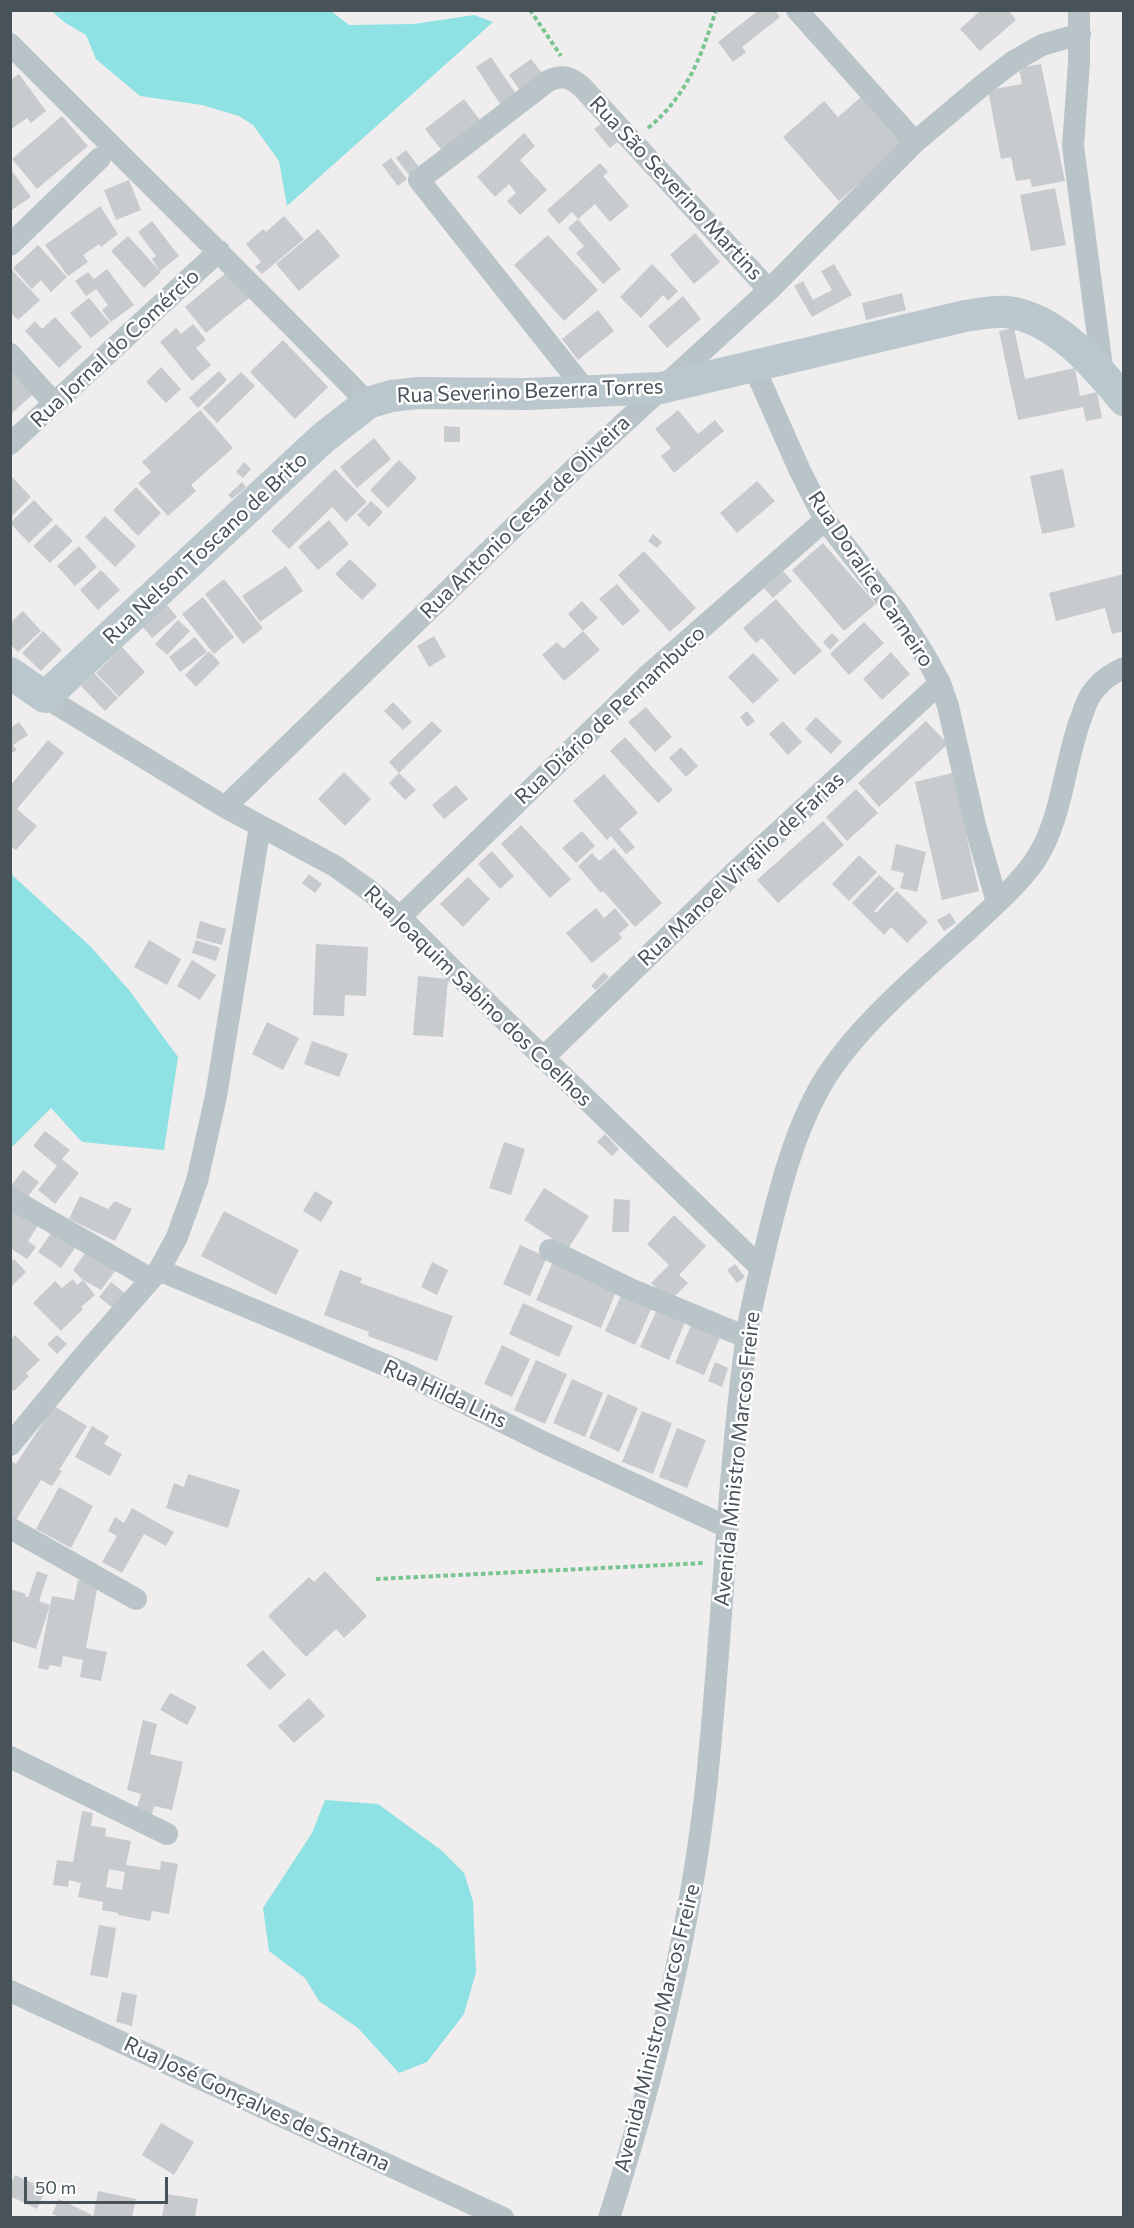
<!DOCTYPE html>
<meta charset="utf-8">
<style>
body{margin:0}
#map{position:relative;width:1134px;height:2228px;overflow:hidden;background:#efeded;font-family:Commissioner,sans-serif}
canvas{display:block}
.frame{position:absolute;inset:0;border:12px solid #475358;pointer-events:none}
.scale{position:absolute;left:24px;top:2177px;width:144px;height:27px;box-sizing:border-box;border:3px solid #475358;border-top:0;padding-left:8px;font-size:18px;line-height:21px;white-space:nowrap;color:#475358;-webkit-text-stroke:4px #fff;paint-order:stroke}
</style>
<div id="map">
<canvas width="1134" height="2228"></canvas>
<div class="frame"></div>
<div class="scale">50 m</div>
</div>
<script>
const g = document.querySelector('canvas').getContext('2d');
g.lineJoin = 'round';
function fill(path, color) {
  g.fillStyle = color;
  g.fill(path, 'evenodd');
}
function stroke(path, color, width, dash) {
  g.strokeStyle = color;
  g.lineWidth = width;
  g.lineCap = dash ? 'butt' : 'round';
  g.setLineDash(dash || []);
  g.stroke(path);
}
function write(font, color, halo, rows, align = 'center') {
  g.font = font + ' Commissioner,sans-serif';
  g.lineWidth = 5;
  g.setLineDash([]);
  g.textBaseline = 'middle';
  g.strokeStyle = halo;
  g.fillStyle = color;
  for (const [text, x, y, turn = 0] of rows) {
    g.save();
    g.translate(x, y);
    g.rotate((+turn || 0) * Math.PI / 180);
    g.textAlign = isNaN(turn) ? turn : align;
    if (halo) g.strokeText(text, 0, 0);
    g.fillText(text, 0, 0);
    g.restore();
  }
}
fill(new Path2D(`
 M331 11 349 25 414 24 474 15 493 22 287 206 279 161 253 125 239 116 202 105 140 96 96 59 86 35 64 22 52 11Z
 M11 874 91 947 129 990 178 1057 164 1150 82 1142 51 1108 11 1148Z
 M325 1800 378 1804 441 1850 464 1873 473 1901 476 1972 464 2014 427 2062 399 2073 358 2028 319 2001 305 1978 269 1951 263 1908 312 1833Z`), '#8ee2e4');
fill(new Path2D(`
 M759 10H775L780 17 742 47 746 52 733 62 718 42Z
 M981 10H1008L1016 20 980 51 960 29Z
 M491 57 518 97 502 107 476 67Z
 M531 59 545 77 522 93 509 75Z
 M1041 64 1065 181 1032 187 1030 179 1016 181 1011 157 1001 159 988 90 1022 84 1019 68Z
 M19 74 46 111 31 123 27 118 10 130V80Z
 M862 96 904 143 839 201 783 137 824 101 838 117Z
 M464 99 482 123 444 153 425 129Z
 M62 116 88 146 37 189 12 159Z
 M605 121 620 140 610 148 594 129Z
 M524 133 535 146 520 160 547 190 520 215 507 201 516 193 509 184 495 197 477 177Z
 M406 150 422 171 412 179 396 158Z
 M391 158 407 179 398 186 382 165Z
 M600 163 608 172 603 176 629 206 610 222 595 204 578 219 621 269 603 284 576 253 584 246 568 228 578 219 572 212 559 224 547 210Z
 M10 168 31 197 10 211Z
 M129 180 141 210 116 220 104 190Z
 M1055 188 1066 245 1031 251 1020 195Z
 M100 206 118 234 101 247 99 244 83 255 88 262 68 276 45 245Z
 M284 216 304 239 262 274 255 267 261 262 246 244 263 229 266 232Z
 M152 221 179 256 160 271 152 259 156 256 138 232Z
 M318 229 340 256 299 291 276 264Z
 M695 233 720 262 694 284 670 255Z
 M548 235 598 290 564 321 514 265Z
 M128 236 161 272 144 288 111 251Z
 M38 245 67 277 51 292 41 280 32 289 13 268Z
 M652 264 678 291 668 301 663 295 641 318 620 297Z
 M834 264 852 295 812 317 794 286 803 281 813 300 832 290 821 271Z
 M107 269 134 305 111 322 102 310 108 305 96 289 86 296 75 281 88 272 94 279Z
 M12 270 40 300 18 320 10 312Z
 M227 272 249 298 206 333 185 307Z
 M902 293 906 310 866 320 862 303Z
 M683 296 701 319 667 348 648 326Z
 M89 298 110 323 91 338 70 313Z
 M598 310 614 331 578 360 562 339Z
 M55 317 82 347 59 368 25 331 35 321 42 329Z
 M193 324 206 340 196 348 211 365 192 381 160 342 176 328 181 334Z
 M1014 328 1025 379 1075 368 1080 396 1097 392 1102 418 1086 421 1083 407 1018 420 999 331Z
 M283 340 328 387 295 419 250 372Z
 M161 367 181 389 166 403 146 382Z
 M10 369 33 394 10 415Z
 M219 371 227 380 198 408 189 398Z
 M241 372 255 386 217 423 203 408Z
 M200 410 233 448 191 485 196 491 168 516 138 483 151 472 142 462Z
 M678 410 698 434 715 420 724 431 674 473 661 456 671 448 655 429Z
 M444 426 460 427V442H444Z
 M374 438 391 459 357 488 340 467Z
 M399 460 417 478 388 508 370 490Z
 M244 462 251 469 243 478 236 472Z
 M335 469 367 502 346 522 332 507 289 549 271 531Z
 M1063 469 1075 527 1042 534 1030 476Z
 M12 477 31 497 10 518V479Z
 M757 481 775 501 737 533 720 513Z
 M242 482 246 487 232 499 228 495Z
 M136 487 161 513 138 536 113 510Z
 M34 500 53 520 29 543 10 523Z
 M371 501 383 512 369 527 357 515Z
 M105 516 136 546 115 567 85 537Z
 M329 520 349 544 318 570 298 547Z
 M56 524 73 541 50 563 33 546Z
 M653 534 662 542 657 548 648 541Z
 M823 543 876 604 844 631 792 570Z
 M79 546 97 567 75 586 57 566Z
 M644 551 696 608 670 632 618 575Z
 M350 559 377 585 362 600 335 574Z
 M286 566 303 591 260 622 242 596Z
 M101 570 120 590 98 610 80 590Z
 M783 571 792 581 773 598 764 588Z
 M1124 574V631L1112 634 1105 608 1056 621 1049 593Z
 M224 579 263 628 243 644 205 594Z
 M617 584 640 611 623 626 599 599Z
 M203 597 234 637 214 654 182 614Z
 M776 599 822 651 794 675 762 638 756 643 743 628Z
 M582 601 598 618 583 631 600 650 564 681 542 655 557 642 563 649 583 631 568 614Z
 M166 604 177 617 152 638 141 625Z
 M23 611 41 631 18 652 10 644V623Z
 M178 620 190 631 167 655 155 644Z
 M864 622 884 643 849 675 830 654Z
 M43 631 62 650 41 671 22 653Z
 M832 633 839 640 830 650 823 642Z
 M434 636 446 657 429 667 417 646Z
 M195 637 207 652 180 672 169 657Z
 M122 647 145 672 119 697 96 673Z
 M209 651 220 663 196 687 185 675Z
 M891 652 910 674 882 700 863 679Z
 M753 653 779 680 753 704 728 677Z
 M94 673 118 698 105 711 81 686Z
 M393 702 412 722 403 730 384 711Z
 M646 707 672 737 655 752 628 722Z
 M747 711 755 721 747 727 740 717Z
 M816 717 842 742 831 754 805 729Z
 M432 721 442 731 399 773 389 762Z
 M783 721 802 742 788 755 769 734Z
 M926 721 948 744 879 807 858 783Z
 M19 722 28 735 13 745 17 750 10 754V728Z
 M625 737 673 790 658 803 610 751Z
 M48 740 64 753 17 809 37 826 16 850 10 846V786Z
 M681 747 698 766 686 777 669 758Z
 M344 772 371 799 345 826 318 799Z
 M399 773 416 790 405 800 389 783Z
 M952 773 979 891 942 900 915 782Z
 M604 774 638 813 619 829 635 847 626 854 611 836 607 840 573 801Z
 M456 785 468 799 444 819 432 805Z
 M856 789 878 813 847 841 826 817Z
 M823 821 844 845 778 903 757 880Z
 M521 825 571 879 550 898 501 844Z
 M582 831 595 846 576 863 562 848Z
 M896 844 926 852 917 892 900 888 904 873 891 870Z
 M614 848 662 903 635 927 603 891 601 893 578 866 592 853 599 861Z
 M492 851 514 876 500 889 478 864Z
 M859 855 877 872 849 901 832 884Z
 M309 874 322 884 315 893 302 883Z
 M879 875 895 889 874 911 876 913 897 891 928 922 907 943 891 927 884 935 852 903Z
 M468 877 490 899 463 927 440 904Z
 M596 908 604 918 615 908 629 925 619 934 622 938 592 963 566 933Z
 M950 913 956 923 944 931 937 920Z
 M200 921 226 929 222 945 196 938Z
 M149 940 181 959 167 985 134 967Z
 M196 940 220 948 216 961 192 953Z
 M316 944 368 947 366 996 345 995 344 1016 313 1015Z
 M192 960 216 975 200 1000 177 986Z
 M604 972 609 977 596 990 591 986Z
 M418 976 448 979 443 1037 413 1035Z
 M267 1022 299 1038 283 1070 252 1054Z
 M312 1041 348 1054 339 1077 304 1064Z
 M45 1131 70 1150 62 1159 79 1173 55 1204 38 1190 57 1166 33 1146Z
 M605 1134 619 1149 612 1156 597 1142Z
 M504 1142 525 1149 511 1195 489 1188Z
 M23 1170 39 1182 26 1199 10 1187Z
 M544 1188 589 1216 568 1249 524 1220Z
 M315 1191 333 1202 321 1222 303 1211Z
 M80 1196 108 1209 115 1201 132 1209 115 1241 69 1219Z
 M614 1199 630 1200 629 1232H612Z
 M10 1208 39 1224 28 1241 36 1247 27 1259 10 1248Z
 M224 1211 299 1250 276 1295 201 1256Z
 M674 1215 706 1246 679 1275 688 1283 670 1301 651 1283 669 1265 647 1244Z
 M54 1229 77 1245 61 1268 38 1252Z
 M520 1245 547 1257 530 1296 503 1284Z
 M90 1246 118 1267 101 1290 83 1280 95 1295 81 1307 83 1309 61 1331 33 1303 55 1281 62 1288 73 1279 77 1285 83 1280 73 1270Z
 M14 1259 26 1272 10 1288V1263Z
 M554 1259 618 1287 601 1328 536 1300Z
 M432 1262 448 1270 437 1295 421 1287Z
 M735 1264 745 1277 737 1283 727 1270Z
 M340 1270 362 1278 360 1283 453 1316 437 1361 368 1336 369 1332 324 1315Z
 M111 1282 126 1294 114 1309 99 1297Z
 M623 1291 653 1305 635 1345 605 1331Z
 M523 1303 573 1326 559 1357 509 1334Z
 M658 1307 686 1320 669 1360 640 1347Z
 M692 1323 721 1335 704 1375 675 1363Z
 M15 1335 40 1360 26 1373 29 1376 14 1391 10 1388V1340Z
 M57 1335 67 1344 57 1354 47 1344Z
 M502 1345 530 1359 512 1397 484 1384Z
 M536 1360 567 1374 545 1424 514 1410Z
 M715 1362 728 1368 722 1387 708 1381Z
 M572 1379 603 1393 585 1437 553 1423Z
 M608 1394 638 1408 619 1452 589 1438Z
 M54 1406 87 1426 59 1470 62 1471 52 1486 41 1480 16 1520 10 1516V1460L16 1464Z
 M642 1411 672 1423 653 1474 622 1462Z
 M92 1426 109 1436 104 1444 122 1454 110 1476 75 1457Z
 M677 1428 706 1440 687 1488 659 1477Z
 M188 1474 240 1490 228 1528 166 1508 174 1483 184 1487Z
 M59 1487 93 1506 71 1548 36 1529Z
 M132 1508 174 1532 166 1546 144 1534 122 1573 102 1562 117 1536 108 1531 115 1517 124 1523Z
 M37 1571 48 1575 39 1601 50 1605 36 1649 11 1641 12 1636 10 1635V1589L26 1594 25 1596 28 1597Z
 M325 1571 367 1616 344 1638 336 1629 306 1657 268 1616 309 1577 314 1582Z
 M78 1580 98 1585 86 1648 107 1652 101 1681 80 1677 83 1660 63 1656 61 1667 50 1665 48 1670 38 1668 52 1596 74 1600Z
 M263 1650 286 1675 270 1690 246 1665Z
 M170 1693 197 1707 187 1725 160 1710Z
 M309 1698 325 1716 294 1743 278 1726Z
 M143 1720 157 1724 150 1754 183 1762 172 1810 154 1806 152 1815 136 1811 141 1794 127 1790Z
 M82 1811 93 1813 91 1826 106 1828 105 1836 131 1841 126 1865 160 1870 161 1861 178 1864 169 1914 152 1911 150 1921 118 1915V1913L102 1910 103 1902 78 1897 81 1883 69 1880 68 1887 53 1885 57 1860 73 1862ZM109 1869 125 1872 122 1890 106 1887Z
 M99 1925 116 1928 108 1978 90 1975Z
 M122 1992 137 1995 132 2026 116 2022Z
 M161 2123 194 2142 174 2175 142 2155Z
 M15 2175 46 2189 37 2209 10 2196V2185Z
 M98 2191 136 2199 132 2217H93Z
 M166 2194 198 2199 195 2217H162Z
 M59 2199 92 2215 91 2217H59L52 2214Z`), '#c7cbce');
stroke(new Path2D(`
 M530 10 561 56
 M648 128C687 96 701 57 716 10
 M376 1579 705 1563`), '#79c591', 4, [4.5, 3]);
stroke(new Path2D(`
 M797 10 915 142
 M1079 10V63L1073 146 1103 375
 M10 44C129 164 250 282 368 403
 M10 245 100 158
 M10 354 54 403
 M754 367 800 471 825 520 897 612 924 654 940 683 948 706 975 825 997 902
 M587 392 419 180 548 81C562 74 570 77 582 87L769 290
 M10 444 219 251
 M45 697 225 807 335 866 370 891 400 917 457 974 761 1268
 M225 807 576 467 769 290 915 142 984 84 1014 61 1042 45 1080 34
 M400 917 647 676 825 520
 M543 1058 738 869 940 683
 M10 1198 151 1279
 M550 1250 630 1289 746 1337
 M159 1270 404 1373 547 1444 727 1527
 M10 1445 80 1360 159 1270 177 1237 197 1181 216 1096 260 826
 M10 1528 136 1599
 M10 1757 167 1834
 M10 1991 503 2218
 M609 2218C653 2081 688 1939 705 1797 722 1645 726 1492 746 1341 750 1307 760 1274 767 1241 780 1188 795 1129 823 1082 859 1022 931 965 982 917 1000 900 1019 883 1034 862 1062 822 1064 763 1081 718 1085 707 1088 696 1096 688 1103 679 1113 673 1124 668`), '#b9c4c8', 22);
stroke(new Path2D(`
 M10 673 45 697 323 438 368 403 391 396 418 393 529 394 661 388 965 316C979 314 993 311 1007 312 1056 318 1095 365 1124 400`), '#bac7cd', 32);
write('21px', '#475358', '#fff', [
 ["Rua São Severino Martins",676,188,47],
 ["Rua Jornal do Comércio",115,348,-43],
 ["Rua Severino Bezerra Torres",530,391,-2],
 ["Rua Antonio Cesar de Oliveira",525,517,-44],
 ["Rua Nelson Toscano de Brito",205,548,-43],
 ["Rua Doralice Carneiro",871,579,56],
 ["Rua Diário de Pernambuco",610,715,-43],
 ["Rua Manoel Virgilio de Farias",741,869,-43],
 ["Rua Joaquim Sabino dos Coelhos",478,996,44],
 ["Rua Hilda Lins",445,1394,25],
 ["Avenida Ministro Marcos Freire",737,1459,-84],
 ["Avenida Ministro Marcos Freire",657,2028,-76],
 ["Rua José Gonçalves de Santana",257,2104,25]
]);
</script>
